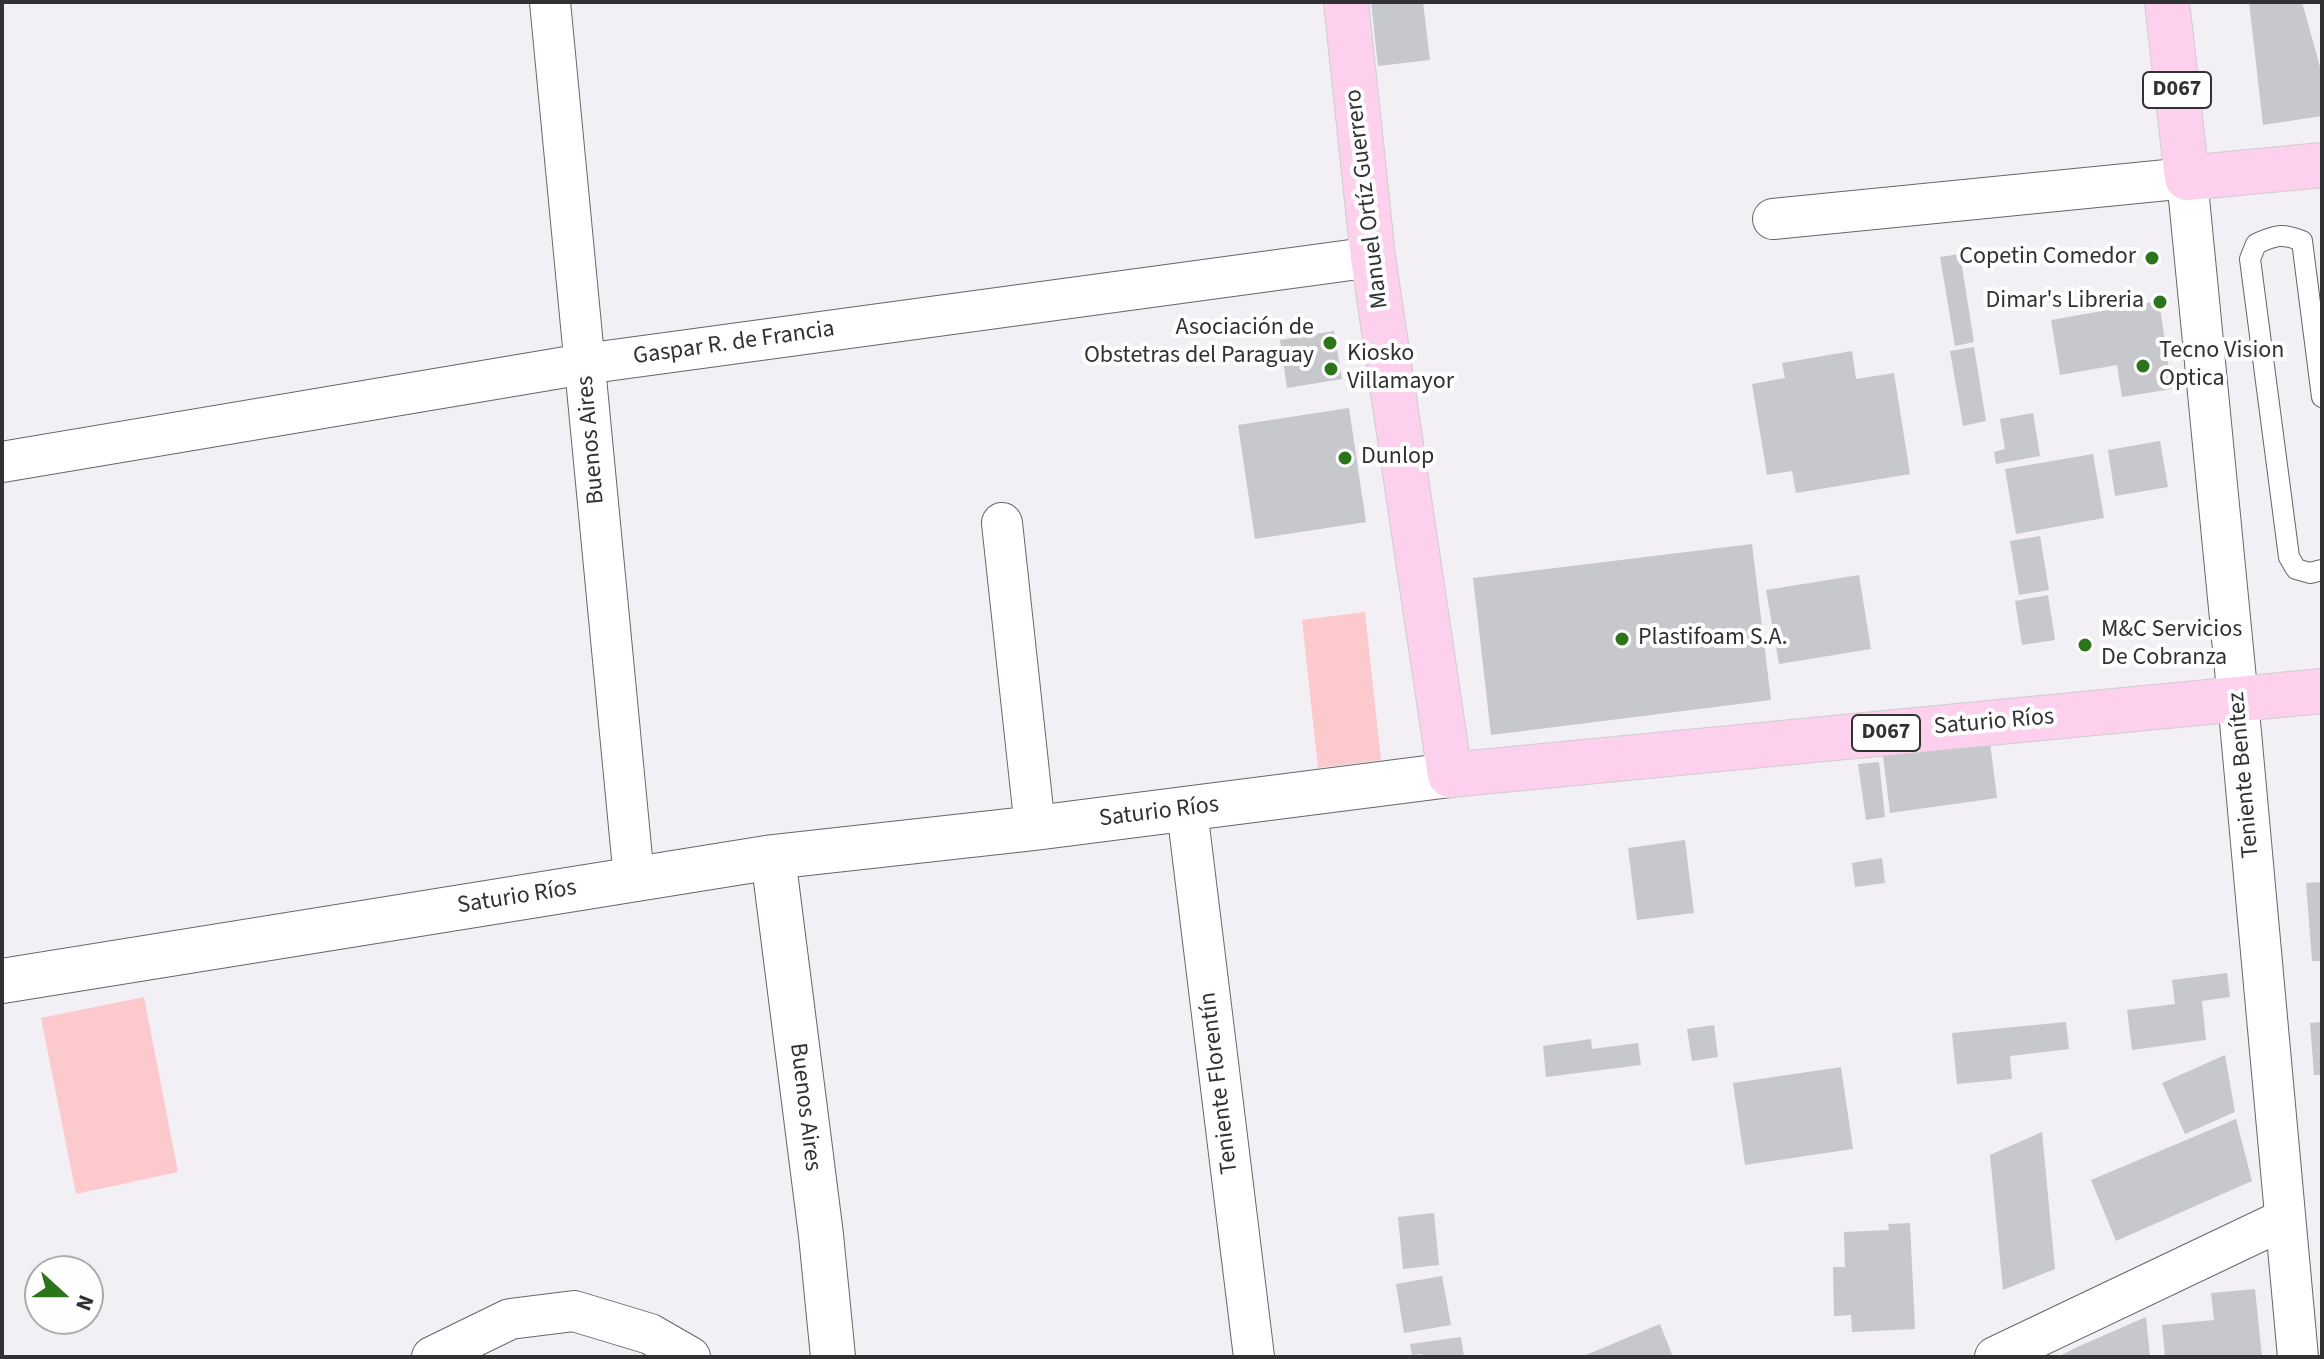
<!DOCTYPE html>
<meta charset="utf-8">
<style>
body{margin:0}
#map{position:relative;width:2324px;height:1359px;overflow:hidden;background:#f2f0f4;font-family:"Source Sans 3",sans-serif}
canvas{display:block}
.frame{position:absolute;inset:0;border:4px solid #313032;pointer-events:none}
.north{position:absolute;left:24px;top:1255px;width:80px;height:80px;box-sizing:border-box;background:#fefeff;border:2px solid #acacad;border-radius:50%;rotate:111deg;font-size:22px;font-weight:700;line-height:32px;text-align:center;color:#313032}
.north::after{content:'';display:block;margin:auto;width:28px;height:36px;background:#2a7419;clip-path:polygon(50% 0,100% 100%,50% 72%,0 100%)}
</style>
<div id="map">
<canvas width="2324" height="1359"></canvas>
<div class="frame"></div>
<div class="north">N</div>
</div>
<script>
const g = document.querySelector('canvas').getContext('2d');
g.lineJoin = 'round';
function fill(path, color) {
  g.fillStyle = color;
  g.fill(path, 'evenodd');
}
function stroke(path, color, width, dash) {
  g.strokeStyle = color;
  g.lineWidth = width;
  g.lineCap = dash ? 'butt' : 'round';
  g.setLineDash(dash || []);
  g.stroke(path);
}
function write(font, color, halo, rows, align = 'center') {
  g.font = font + ' "Source Sans 3",sans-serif';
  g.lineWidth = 8;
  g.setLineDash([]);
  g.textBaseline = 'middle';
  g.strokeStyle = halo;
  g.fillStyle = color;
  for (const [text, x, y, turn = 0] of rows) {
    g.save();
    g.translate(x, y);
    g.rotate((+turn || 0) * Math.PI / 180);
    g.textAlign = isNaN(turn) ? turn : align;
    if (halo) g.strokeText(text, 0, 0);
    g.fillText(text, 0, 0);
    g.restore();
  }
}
fill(new Path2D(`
 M1365 612 1381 760 1318 768 1302 620Z
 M144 997 178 1172 76 1194 41 1018Z`), '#fcc9cd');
fill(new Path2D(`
 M1371 2H1423L1430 60 1378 66Z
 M2249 2H2302L2322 74V116L2263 125Z
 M1960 254 1974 342 1955 346 1940 257Z
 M2159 301 2172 389 2122 397 2117 365 2060 375 2051 320Z
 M1334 331 1342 379 1287 388 1280 340Z
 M1974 347 1986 421 1963 426 1950 351Z
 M1852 351 1856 379 1894 373 1910 474 1796 493 1792 471 1767 475 1752 384 1785 378 1782 363Z
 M1349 408 1366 522 1255 539 1238 425Z
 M2033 413 2040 456 1996 464 1994 452 2005 449 2000 419Z
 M2160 441 2168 487 2115 496 2108 450Z
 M2093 454 2104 518 2016 534 2005 469Z
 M2040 536 2049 590 2019 595 2010 541Z
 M1752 544 1771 700 1491 735 1473 578Z
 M1859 575 1871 649 1779 664 1766 590Z
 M2048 595 2055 640 2022 645 2015 601Z
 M1990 742 1997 798 1890 813 1883 756Z
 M1879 762 1885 817 1866 820 1858 764Z
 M1685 840 1694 913 1637 920 1628 848Z
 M1882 858 1885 883 1855 887 1852 863Z
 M2322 882V961H2312L2306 883Z
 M2227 973 2230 997 2202 1001 2206 1040 2132 1050 2127 1010 2175 1004 2172 980Z
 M2066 1022 2069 1049 2010 1056 2012 1079 1957 1084 1952 1033Z
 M2322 1022V1075H2314L2310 1023Z
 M1714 1025 1718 1057 1692 1061 1687 1029Z
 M1591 1039 1592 1049 1638 1043 1641 1065 1546 1077 1543 1046Z
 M2225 1055 2235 1112 2185 1134 2162 1083Z
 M1841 1067 1853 1149 1745 1165 1733 1083Z
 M2236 1119 2252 1181 2116 1241 2091 1180Z
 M2042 1132 2055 1269 2003 1290 1990 1155Z
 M1434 1213 1439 1265 1403 1269 1398 1217Z
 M1910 1223 1915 1329 1852 1332 1851 1315 1834 1316 1833 1267H1845L1844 1232 1889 1230 1888 1224Z
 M1442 1276 1451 1325 1404 1333 1396 1284Z
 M2255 1289 2262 1357H2165L2162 1325 2214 1320 2211 1293Z
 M2146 1317 2150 1357H2058L2075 1348Z
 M1660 1324 1673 1357H1581Z
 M1461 1337 1464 1357H1423L1422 1354 1412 1355 1410 1344Z`), '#c7c8cc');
const service = new Path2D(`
 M2322 397 2302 241C2282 233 2275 235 2256 244L2250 259 2289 557 2296 569 2310 573 2322 570`);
const minor = new Path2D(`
 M550 2 634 879
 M1773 219 2187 178 2238 700 2298 1357
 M2 462 584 364 1373 257
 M1002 523 1035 828
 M1187 810 1254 1357
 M432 1357 510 1319 574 1311 650 1334 690 1357
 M1995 1357 2285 1219`);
const tertiary = new Path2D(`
 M773 857 821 1235 833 1357
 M2 981 773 857 1035 828 1450 775`);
const primary = new Path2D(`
 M1346 2 1373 257 1450 775 2322 691
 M2167 2 2187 178 2322 165`);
stroke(service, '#676569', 22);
stroke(minor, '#676569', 42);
stroke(tertiary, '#676569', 46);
stroke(primary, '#cecdce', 46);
stroke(service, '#fff', 20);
stroke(minor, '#fff', 40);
stroke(tertiary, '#fff', 44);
stroke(primary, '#fdd0ee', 44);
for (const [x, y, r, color] of [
 [2152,258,8,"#2a7419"],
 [2160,302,8,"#2a7419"],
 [1330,343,8,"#2a7419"],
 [2143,366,8,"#2a7419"],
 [1331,369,8,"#2a7419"],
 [1345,458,8,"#2a7419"],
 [1622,639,8,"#2a7419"],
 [2085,645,8,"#2a7419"]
]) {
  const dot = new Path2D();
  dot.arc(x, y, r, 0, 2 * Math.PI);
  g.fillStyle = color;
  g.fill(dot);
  stroke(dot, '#fefeff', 3);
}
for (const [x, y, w] of [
 [2177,90,68],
 [1886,733,68]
]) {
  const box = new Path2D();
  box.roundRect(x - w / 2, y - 18, w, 36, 6);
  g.fillStyle = '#fefeff';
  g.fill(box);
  stroke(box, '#313032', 2);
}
write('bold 22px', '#313032', null, [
 ["D067",2177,90],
 ["D067",1886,733]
]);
write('24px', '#313032', '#fefeff', [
 ["Manuel Ortíz Guerrero",1368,199,-97],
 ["Gaspar R. de Francia",734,344,-8],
 ["Buenos Aires",592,440,-95],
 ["Saturio Ríos",1994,723,-5],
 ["Teniente Benítez",2245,775,-95],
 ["Saturio Ríos",1159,813,-7],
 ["Saturio Ríos",517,898,-9],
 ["Teniente Florentín",1220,1083,-97],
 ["Buenos Aires",804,1107,83]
]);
write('24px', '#313032', '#fefeff', [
 ["Copetin Comedor",2136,258,"right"],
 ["Dimar's Libreria",2144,302,"right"],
 ["Asociación de",1314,329,"right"],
 ["Obstetras del Paraguay",1314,357,"right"],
 ["Tecno Vision",2159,352],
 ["Optica",2159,380],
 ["Kiosko",1347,355],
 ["Villamayor",1347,383],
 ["Dunlop",1361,458],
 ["M&C Servicios",2101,631],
 ["De Cobranza",2101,659],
 ["Plastifoam S.A.",1638,639]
], 'left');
</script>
